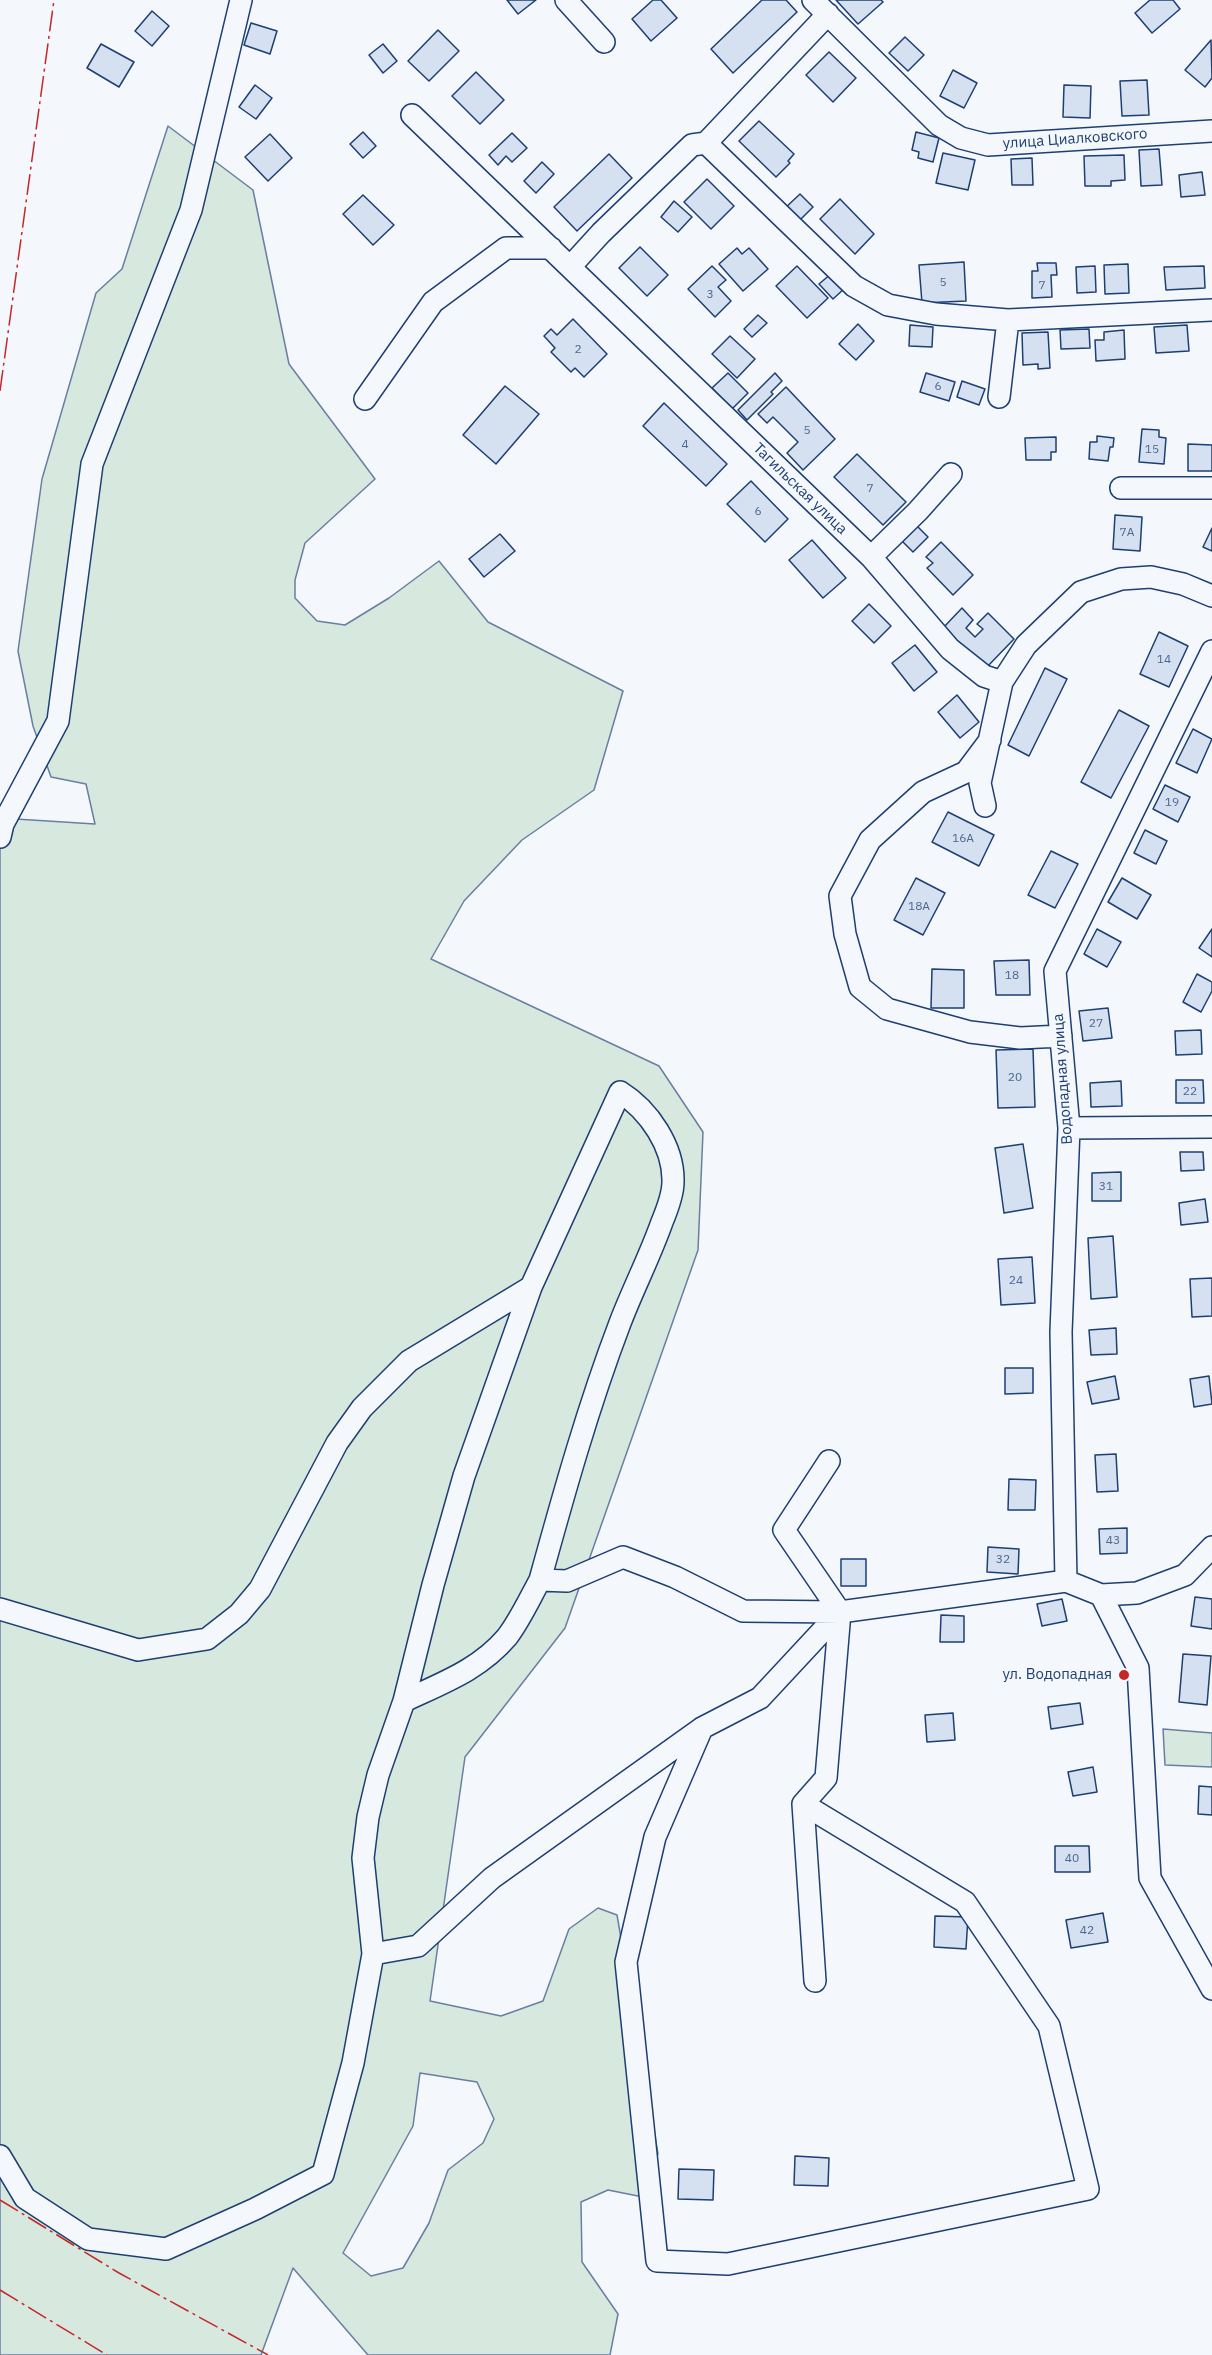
<!DOCTYPE html>
<meta charset="utf-8">
<style>
body{margin:0}
canvas{display:block;background:#f4f7fb}
</style>
<canvas width="1212" height="2355"></canvas>
<script>
const g = document.querySelector('canvas').getContext('2d');
g.lineJoin = 'round';
function fill(path, color) {
  g.fillStyle = color;
  g.fill(path, 'evenodd');
}
function stroke(path, color, width, dash) {
  g.strokeStyle = color;
  g.lineWidth = width;
  g.lineCap = dash ? 'butt' : 'round';
  g.setLineDash(dash || []);
  g.stroke(path);
}
function write(font, color, halo, rows, align = 'center') {
  g.font = font + ' "IBM Plex Sans",sans-serif';
  g.lineWidth = 4.5;
  g.setLineDash([]);
  g.textBaseline = 'middle';
  g.strokeStyle = halo;
  g.fillStyle = color;
  for (const [text, x, y, turn = 0] of rows) {
    g.save();
    g.translate(x, y);
    g.rotate((+turn || 0) * Math.PI / 180);
    g.textAlign = isNaN(turn) ? turn : align;
    if (halo) g.strokeText(text, 0, 0);
    g.fillText(text, 0, 0);
    g.restore();
  }
}
const green = new Path2D(`
 M168 126 253 190 289 364 375 479 305 543 295 580V598L317 621 345 625 389 598 439 561 488 622 623 691 594 790 522 840 464 901 431 959 659 1066 703 1132 698 1250 565 1628 465 1757 430 2001 501 2016 543 2001 569 1929 598 1908 617 1915 658 2154 643 2197 608 2190 581 2202 582 2262 618 2314 610 2355H368L293 2268 261 2355H0V818L95 824 86 784 51 777 33 726 18 651 42 479 96 293 122 269ZM420 2073 477 2082 494 2119 483 2143 448 2170 429 2223 403 2268 371 2276 343 2253 413 2126Z
 M1163 1729 1212 1733V1767L1165 1765Z`);
fill(green, '#d7e8df');
stroke(green, '#687fa3', 1.5);
const building = new Path2D(`
 M507 0H536L518 14Z
 M653 0H661L677 18 651 41 632 19Z
 M762 0H786L797 12 733 73 711 49Z
 M836 0H881L883 2 858 24Z
 M1150 0H1173L1180 9 1152 33 1135 13Z
 M152 11 169 26 152 46 135 31Z
 M251 23 277 31 270 54 244 45Z
 M438 30 459 51 429 81 408 61Z
 M905 37 924 55 908 71 889 53Z
 M1211 40 1212 78 1205 87 1185 70Z
 M101 44 134 62 119 87 87 68Z
 M383 44 397 61 383 73 369 55Z
 M829 52 856 78 833 102 806 75Z
 M953 70 977 83 964 108 940 96Z
 M476 72 504 100 480 124 452 96Z
 M1147 80 1149 115 1122 116 1120 81Z
 M255 85 272 98 256 119 239 107Z
 M1064 85 1091 86 1090 118 1063 117Z
 M759 121 794 154 788 161 790 163 776 177 739 141Z
 M363 132 376 146 363 158 350 144Z
 M916 132 939 138 933 162 918 158 919 152 912 150Z
 M512 133 527 148 512 162 506 156 498 165 489 155Z
 M270 134 292 158 268 181 245 157Z
 M1159 149 1162 185 1141 186 1139 150Z
 M943 153 975 160 968 190 936 183Z
 M609 154 632 178 577 231 554 207Z
 M1124 155 1125 180 1111 181V186H1085L1084 156Z
 M1032 158 1033 185H1012L1011 159Z
 M542 162 554 174 536 193 524 181Z
 M1202 172 1205 195 1181 197 1179 175Z
 M707 179 734 206 711 229 684 202Z
 M800 194 813 207 797 223 783 210Z
 M363 195 394 225 373 245 343 214Z
 M840 199 874 234 855 254 820 219Z
 M674 201 692 217 678 232 661 217Z
 M640 247 668 275 647 296 619 268Z
 M737 248 742 254 749 248 768 269 743 291 719 264Z
 M964 262 966 301 922 303 919 265Z
 M1037 263H1056L1057 275H1051L1052 297 1032 298V271H1038Z
 M1128 264 1129 293 1105 294 1104 265Z
 M712 266 726 280 718 287 731 301 715 317 688 289Z
 M797 266 828 298 807 318 776 286Z
 M1095 266 1096 292 1077 293 1076 267Z
 M1204 266 1205 288 1166 290 1164 267Z
 M832 273 845 288 833 299 819 284Z
 M758 315 767 323 752 337 744 329Z
 M573 319 607 354 584 377 575 368 571 372 551 352 555 348 544 336 551 329 557 335Z
 M858 324 874 341 856 360 839 344Z
 M910 325 933 327 932 347 909 346Z
 M1187 325 1189 351 1156 353 1154 327Z
 M1089 329 1090 348 1061 349 1060 330Z
 M1124 330 1125 359 1096 361 1095 340H1104V332Z
 M1048 332 1050 368 1038 369V364L1023 365 1022 333Z
 M730 336 755 359 737 378 712 354Z
 M728 373 748 393 732 409 712 388Z
 M775 373 782 381 771 392 773 394 747 420 738 410Z
 M926 373 955 382 949 401 920 392Z
 M962 381 985 389 979 405 957 397Z
 M505 386 539 414 496 464 463 435Z
 M786 387 835 439 803 470 787 453 798 442 773 417 767 423 758 414Z
 M664 403 727 464 706 486 643 426Z
 M1142 429 1159 430V437L1166 438 1164 464 1139 462Z
 M1097 436 1114 438 1113 447H1110L1108 461 1089 459 1090 442H1097Z
 M1056 437V452H1051V460H1026L1025 438Z
 M1188 444 1212 445V471H1188Z
 M857 454 906 502 883 525 834 477Z
 M751 481 788 519 765 542 727 504Z
 M1115 515 1142 517 1140 551 1113 549Z
 M913 522 928 537 913 552 898 537Z
 M1212 528V551L1203 547Z
 M500 534 515 551 484 577 469 559Z
 M812 540 846 578 823 598 789 560Z
 M941 542 973 575 953 595 927 568 933 563 926 557Z
 M869 604 891 626 874 643 852 621Z
 M962 608 973 620 966 628 975 637 983 629 977 624 988 613 1014 639 985 669 943 628Z
 M1159 632 1188 646 1169 687 1140 674Z
 M915 645 937 672 914 691 892 663Z
 M1045 668 1067 679 1029 756 1008 745Z
 M957 695 979 722 960 738 938 712Z
 M1119 710 1149 726 1111 798 1081 782Z
 M1193 729 1212 739 1197 773 1176 763Z
 M1165 785 1190 797 1178 822 1153 809Z
 M948 812 994 835 979 866 932 842Z
 M1145 830 1167 841 1156 864 1134 853Z
 M1051 851 1078 864 1055 908 1028 895Z
 M916 878 945 893 923 935 894 920Z
 M1122 878 1151 895 1137 919 1108 902Z
 M1097 929 1121 942 1107 967 1084 954Z
 M1212 929V957L1199 948Z
 M1029 960 1030 995H996L994 961Z
 M932 969 964 970V1008H931Z
 M1197 974 1212 982V991L1201 1012 1183 1002Z
 M1108 1008 1112 1038 1083 1041 1079 1011Z
 M1201 1030 1202 1054 1176 1055 1175 1031Z
 M1033 1049 1035 1107 998 1108 996 1050Z
 M1176 1080H1203L1204 1103H1176Z
 M1121 1081 1122 1106 1091 1107 1090 1083Z
 M1023 1144 1033 1208 1004 1213 995 1148Z
 M1180 1152H1203L1204 1170 1181 1171Z
 M1121 1172V1201H1092V1173Z
 M1205 1199 1208 1222 1181 1225 1179 1203Z
 M1113 1236 1117 1297 1091 1299 1088 1238Z
 M1032 1257 1035 1303 1001 1305 998 1259Z
 M1212 1278V1316L1192 1317 1190 1279Z
 M1116 1328 1117 1354 1091 1355 1089 1330Z
 M1005 1368H1033V1393L1005 1394Z
 M1115 1376 1119 1399 1092 1404 1087 1382Z
 M1209 1376 1212 1404 1194 1407 1190 1379Z
 M1116 1454 1118 1491 1097 1492 1095 1455Z
 M1009 1479 1036 1480 1035 1510H1008Z
 M1127 1528V1553L1100 1554 1099 1529Z
 M988 1547 1019 1549 1018 1574 987 1572Z
 M841 1559H866V1586H841Z
 M1195 1597 1212 1599V1629L1191 1626Z
 M1062 1599 1067 1621 1042 1626 1037 1604Z
 M941 1615 964 1616V1642H940Z
 M1183 1654 1211 1656 1207 1705 1179 1702Z
 M1080 1703 1083 1724 1051 1729 1048 1707Z
 M953 1713 955 1740 927 1742 925 1715Z
 M1093 1767 1097 1792 1073 1796 1068 1772Z
 M1199 1786 1212 1787V1815L1198 1814Z
 M1055 1846H1089L1090 1872H1055Z
 M1103 1913 1108 1942 1071 1948 1066 1920Z
 M935 1916 968 1917 966 1949 934 1947Z
 M795 2156 829 2158 828 2186 794 2185Z
 M679 2169 714 2170 713 2200 678 2199Z`);
fill(building, '#d5e0f0');
stroke(building, '#1d3f73', 1.5);
const minor = new Path2D(`
 M566 0 604 42
 M813 0 939 125 961 138 988 145 1212 131
 M412 115 871 557 950 649 984 676 1002 682 1026 645 1081 592 1121 579 1151 577 1183 584 1212 596
 M706 143 828 14
 M570 267 601 233 692 145 706 143 854 286 888 305 936 314 1008 320 1212 310
 M999 397 1008 320
 M365 399 433 302 506 248H551
 M1121 488H1212
 M871 557 918 511 951 474
 M990 740 966 772 923 792 870 840 840 896 845 934 860 987 887 1009 970 1032 1020 1038 1061 1036
 M985 806 980 783 1002 682
 M0 837 3 824 58 721 92 464 191 210 241 0
 M1069 1128 1212 1127
 M1066 1581 1061 1332 1069 1128 1055 971 1212 651
 M1101 1595 1137 1593 1185 1575 1212 1547
 M0 1609 138 1650 207 1639 239 1614 260 1589 337 1443 362 1408 409 1361 531 1287
 M404 1701C442 1683 479 1670 507 1637 520 1620 530 1598 540 1580
 M702 1728 655 1837 626 1962 657 2261 728 2264 1088 2189 1049 2026 965 1902 803 1804
 M373 1954 418 1946 492 1878 702 1728 760 1698 840 1612 1066 1581 1101 1595 1138 1668 1150 1878 1212 1989
 M815 1981 803 1804 826 1778 840 1612
 M0 2156 25 2198 88 2239 166 2249 255 2209 323 2174 353 2063 373 1954 363 1858 368 1817 378 1775 404 1701 433 1585 464 1476 531 1287 620 1092C649 1110 674 1147 673 1182 673 1195 667 1210 662 1222 650 1256 633 1289 620 1323 588 1407 564 1493 540 1580L567 1581 623 1557 675 1577 743 1611 840 1612 784 1530 829 1461`);
stroke(minor, '#1d3f73', 24);
stroke(minor, '#f4f7fb', 21);
stroke(new Path2D(`
 M0 391 54 0
 M0 2200 119 2273 268 2355
 M0 2290 107 2355`), '#c62828', 1.5, [21, 4.5, 3, 4.5]);
for (const [x, y, r, color] of [
 [1124,1675,6,"#c62828"]
]) {
  const dot = new Path2D();
  dot.arc(x, y, r, 0, 2 * Math.PI);
  g.fillStyle = color;
  g.fill(dot);
  stroke(dot, '#f4f7fb', 2);
}
write('12px', '#4b6792', null, [
 ["5",943,283],
 ["7",1042,286],
 ["3",710,295],
 ["2",578,350],
 ["6",938,387],
 ["5",807,431],
 ["4",685,445],
 ["15",1152,450],
 ["7",870,489],
 ["6",758,512],
 ["7А",1127,533],
 ["14",1164,660],
 ["19",1172,803],
 ["16А",963,839],
 ["18А",919,907],
 ["18",1012,976],
 ["27",1096,1024],
 ["20",1015,1078],
 ["22",1190,1092],
 ["31",1106,1187],
 ["24",1016,1281],
 ["43",1113,1541],
 ["32",1003,1560],
 ["40",1072,1859],
 ["42",1087,1931]
]);
write('15px', '#1d3f73', '#f4f7fb', [
 ["улица Циалковского",1075,139,-4],
 ["Тагильская улица",800,489,44],
 ["Водопадная улица",1063,1079,-94]
]);
write('15px', '#1d3f73', '#f4f7fb', [
 ["ул. Водопадная",1112,1675]
], 'right');
</script>
